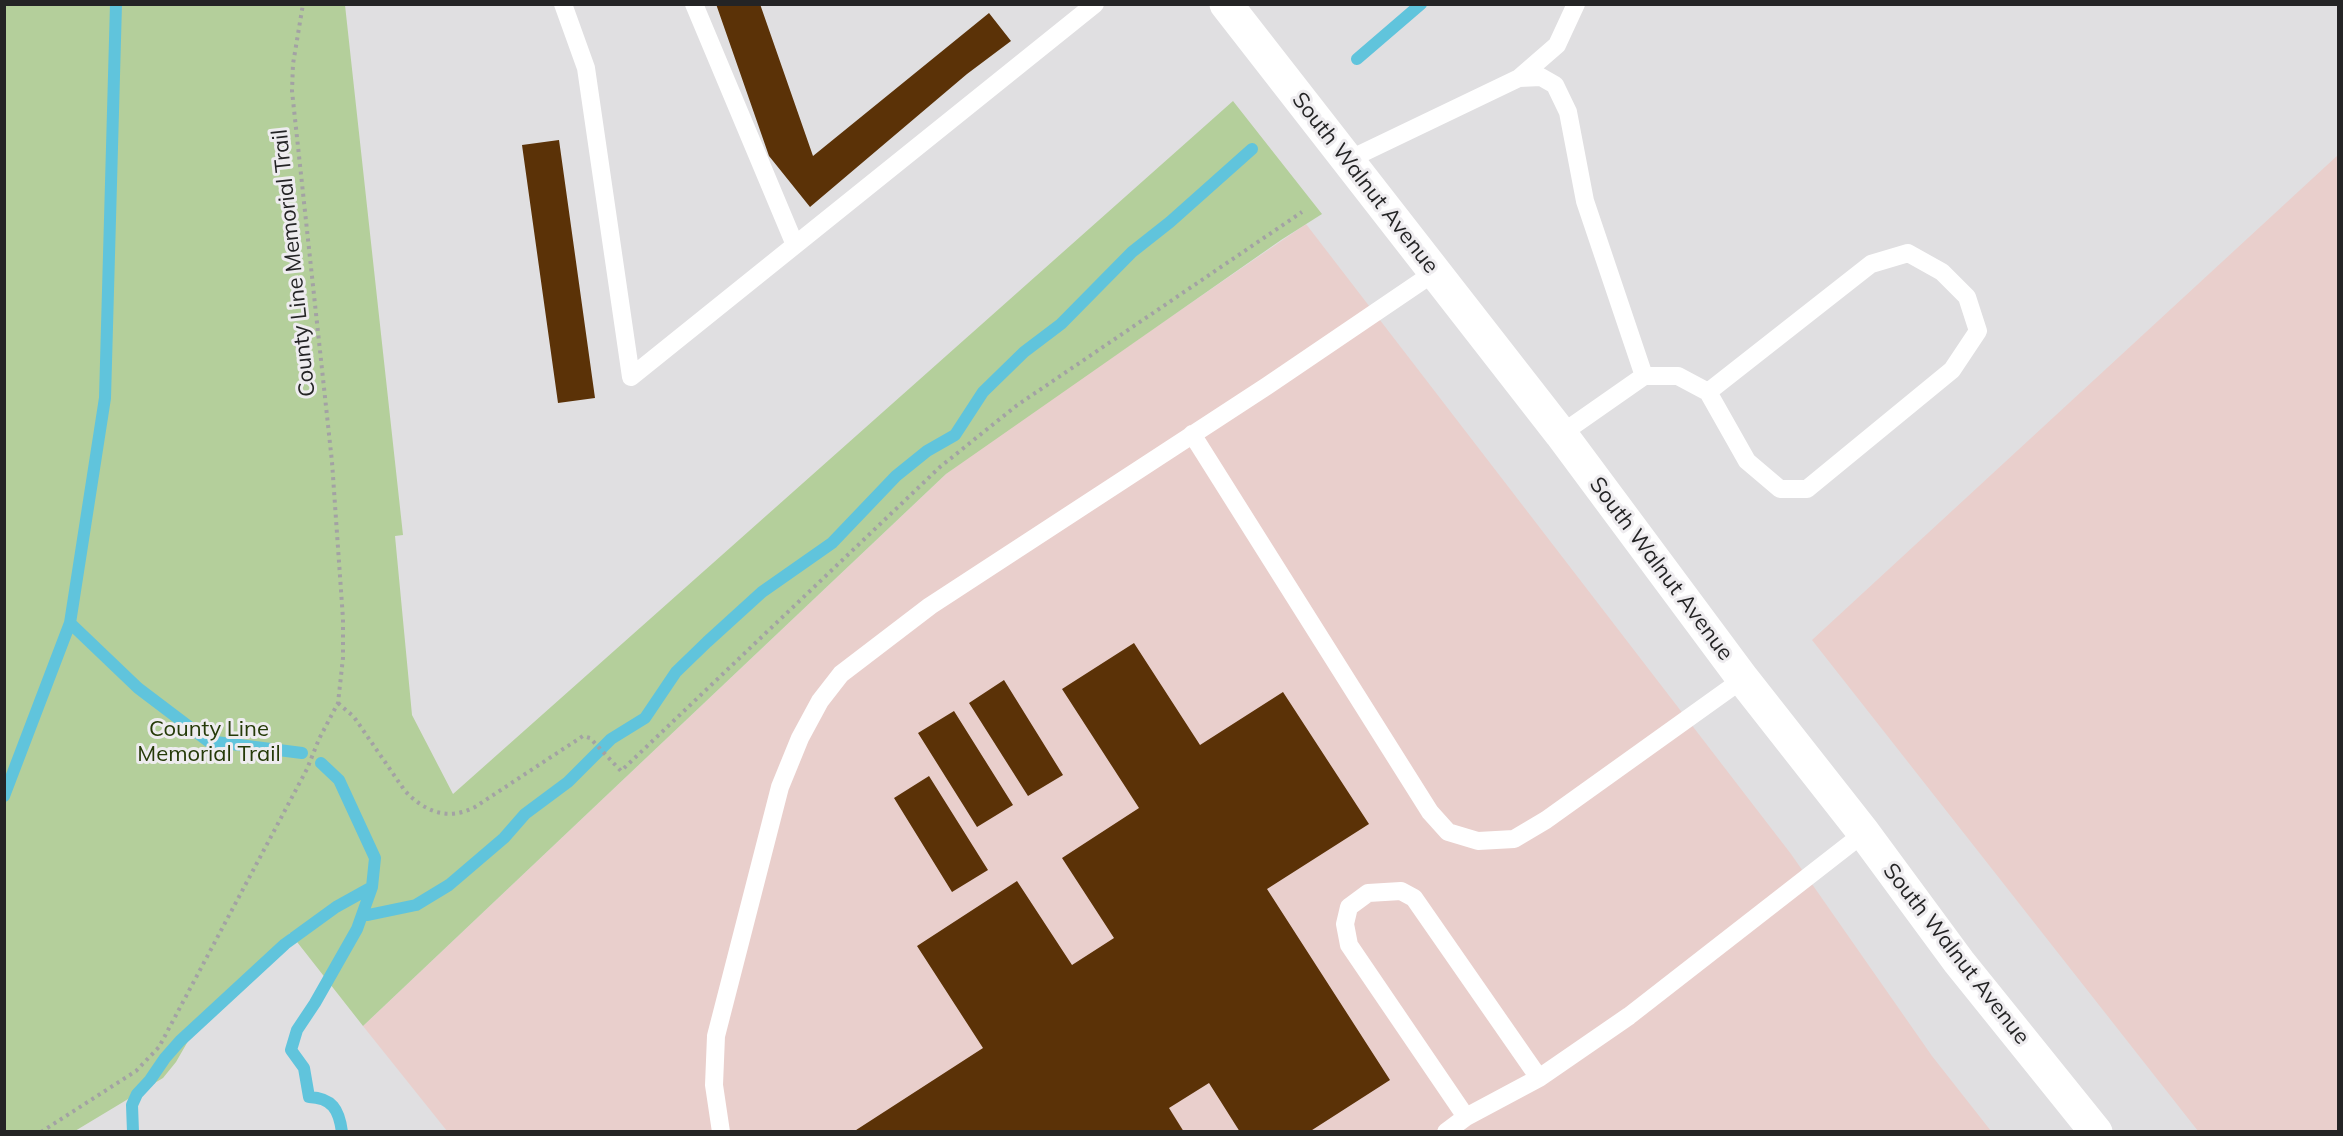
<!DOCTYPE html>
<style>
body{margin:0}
#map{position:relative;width:2343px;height:1136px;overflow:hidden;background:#e0dfe1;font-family:Mulish,sans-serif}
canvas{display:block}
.frame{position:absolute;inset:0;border:6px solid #242425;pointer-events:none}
</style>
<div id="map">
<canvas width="2343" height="1136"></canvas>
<div class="frame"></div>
</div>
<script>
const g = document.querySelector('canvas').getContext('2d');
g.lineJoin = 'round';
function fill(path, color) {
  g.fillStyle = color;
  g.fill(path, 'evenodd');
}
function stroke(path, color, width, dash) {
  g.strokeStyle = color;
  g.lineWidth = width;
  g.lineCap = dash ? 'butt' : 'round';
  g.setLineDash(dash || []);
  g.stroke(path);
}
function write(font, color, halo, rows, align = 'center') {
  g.font = font + ' Mulish,sans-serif';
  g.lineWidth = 6;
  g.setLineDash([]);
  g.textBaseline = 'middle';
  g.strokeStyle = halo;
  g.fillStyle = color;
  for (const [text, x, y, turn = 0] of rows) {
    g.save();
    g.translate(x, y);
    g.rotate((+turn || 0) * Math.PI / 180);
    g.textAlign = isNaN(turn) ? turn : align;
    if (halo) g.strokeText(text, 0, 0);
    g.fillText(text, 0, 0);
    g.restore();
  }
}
fill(new Path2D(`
 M2338 155V1131H2198L1812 640Z
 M1306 224 1791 854 1932 1056 1991 1131H447L363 1026 946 474 997 436Z`), '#e9cfcc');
fill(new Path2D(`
 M5 4 345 5 403 535 395 536 412 715 453 794 1233 101 1322 214 1281 240 946 474 363 1026 290 933 195 1029 176 1062 163 1078 75 1131H5Z`), '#b4cf9b');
stroke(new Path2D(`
 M1357 59 1421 4
 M70 623 138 688 208 741 302 753
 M321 763 339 780 375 858 372 887 357 929 315 1003 297 1030 291 1050 304 1068 309 1097C332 1098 339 1109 342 1132
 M4 796 70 623 105 398 116 4
 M363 912 368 915 416 905 449 885 504 838 525 814 568 782 611 739 645 718 676 672 707 642 762 592 832 543 896 476 927 451 955 435 983 392 1024 352 1061 324 1132 252 1170 222 1252 149
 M133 1132 132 1105 137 1094 150 1080 165 1058 180 1041 285 944 336 907 372 887`), '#60c4dc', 12);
fill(new Path2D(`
 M716 4H760L813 156 989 13 1011 41 967 74 810 207 769 156Z
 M559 140 595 398 558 403 522 145Z
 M1134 643 1200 745 1283 692 1369 824 1267 889 1390 1080 1309 1132H1240L1209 1083 1169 1108 1184 1132H853L983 1048 917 946 1017 881 1072 965 1114 938 1062 858 1139 808 1062 689Z
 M1004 680 1063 775 1028 796 969 703Z
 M954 711 1013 805 977 827 918 733Z
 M929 776 988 870 952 892 894 798Z`), '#5b3207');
stroke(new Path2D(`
 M338 703 354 717 405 791C425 812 448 821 475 807L583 736 590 738 621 771 940 467 1016 406 1302 212
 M41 1132 136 1071 159 1047 307 769 319 739 338 703 343 658V619L332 462 292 91 293 64 303 4`), '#a3a2a4', 4, [3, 4.5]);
stroke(new Path2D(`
 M563 4 586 68 631 377 1095 4
 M694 4 795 245
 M1519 78 1541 77 1555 85 1568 112 1585 201 1644 376 1561 434
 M1348 160 1519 78 1557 45 1576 4
 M1644 376H1678L1708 392 1871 264 1908 253 1942 272 1967 297 1978 331 1952 370 1807 489H1780L1747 461 1708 392
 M1192 434 1430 812 1448 832 1478 841 1514 839 1546 820 1743 679
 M1466 1117 1349 945 1345 924 1349 907 1368 893 1401 891 1414 898 1539 1078
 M721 1132 714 1085 716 1036 780 787 800 738 820 701 841 674 930 606 1267 386 1435 272
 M1446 1132 1466 1117 1539 1078 1629 1016 1864 833`), '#fff', 18);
stroke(new Path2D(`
 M1226 4 1561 434 1743 679 1864 833 1959 962 2096 1132`), '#fff', 33);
write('22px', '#242425', '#eeecef', [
 ["South Walnut Avenue",1365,183,52],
 ["County Line Memorial Trail",294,263,-96],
 ["South Walnut Avenue",1661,569,53],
 ["South Walnut Avenue",1956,954,52]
]);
write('22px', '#253a08', '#eeecef', [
 ["County Line",209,729],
 ["Memorial Trail",209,754]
]);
</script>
